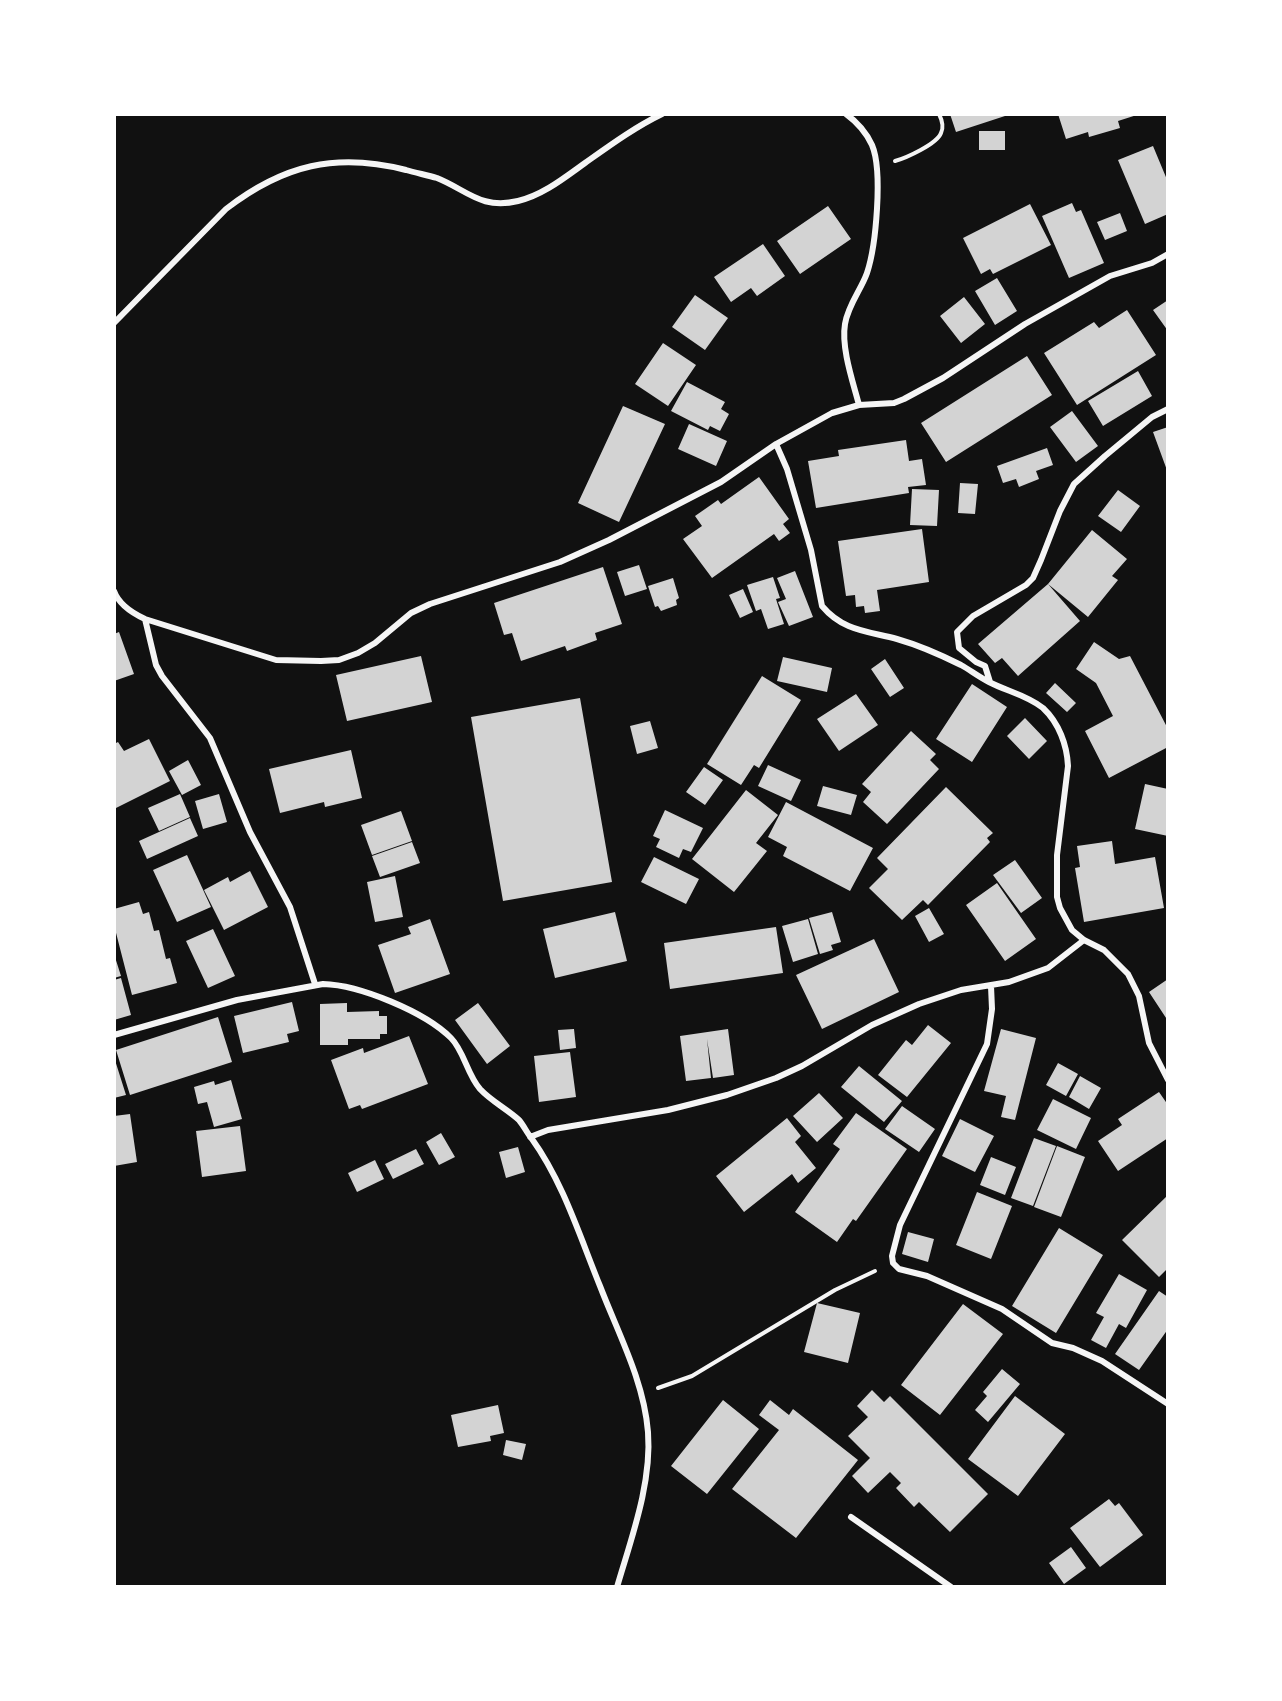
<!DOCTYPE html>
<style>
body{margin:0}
#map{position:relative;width:1282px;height:1701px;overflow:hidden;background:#111;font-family:"Work Sans",sans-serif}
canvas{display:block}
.frame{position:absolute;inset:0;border:116px solid #fff;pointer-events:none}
</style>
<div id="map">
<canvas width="1282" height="1701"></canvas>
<div class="frame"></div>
</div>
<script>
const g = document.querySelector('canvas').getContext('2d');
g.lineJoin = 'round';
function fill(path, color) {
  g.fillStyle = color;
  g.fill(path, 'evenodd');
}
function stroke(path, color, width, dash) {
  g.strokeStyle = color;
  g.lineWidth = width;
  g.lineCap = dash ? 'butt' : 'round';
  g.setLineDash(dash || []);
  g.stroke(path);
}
fill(new Path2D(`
 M950 114H1004L1005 116 956 132Z
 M1058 114H1140L1118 121 1120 128 1089 137 1088 132 1066 139Z
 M979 131H1005V150H979Z
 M1153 146 1168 182V214L1145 224 1118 160Z
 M1072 203 1076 212 1081 210 1104 263 1069 278 1042 216Z
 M1030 204 1051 245 993 274 990 269 981 274 963 238Z
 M828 206 851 239 800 274 777 241Z
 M1120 213 1127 231 1105 240 1097 222Z
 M763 244 785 276 757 296 751 288 731 302 714 277Z
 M997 278 1017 311 995 325 975 291Z
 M695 295 728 318 705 350 672 327Z
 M964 297 985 324 961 343 940 316Z
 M1168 300V331L1153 310Z
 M1127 310 1156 355 1077 405 1044 353 1094 322 1099 328Z
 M663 343 696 365 668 406 635 384Z
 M1027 356 1052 395 946 462 921 423Z
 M1138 371 1152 396 1103 426 1088 401Z
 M687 382 725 402 721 409 729 414 720 431 710 426 708 430 671 411Z
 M623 406 665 424 619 522 578 503Z
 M1072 411 1098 446 1076 462 1050 427Z
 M689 424 727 441 716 466 678 449Z
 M1168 427V473L1153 432Z
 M906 440 909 461 922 459 926 485 908 487 909 493 816 508 808 461 839 456 838 450Z
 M1047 448 1053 465 1036 471 1039 479 1019 487 1016 479 1003 483 997 466Z
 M759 477 789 519 783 524 790 533 779 541 774 534 712 578 683 539 702 526 695 516 718 500 721 504Z
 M960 483 978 484 975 514 958 513Z
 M912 489 939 490 937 526 910 525Z
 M1118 490 1140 506 1121 532 1098 516Z
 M922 529 929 582 877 590 880 611 865 613 864 606 856 607 855 595 846 596 838 541Z
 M1092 530 1127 559 1112 576 1118 580 1088 617 1048 584Z
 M639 565 647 589 625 596 617 572Z
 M603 567 622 624 595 633 597 640 567 651 565 646 521 661 512 633 504 635 494 603Z
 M795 571 813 617 789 626 778 602 786 599 777 578Z
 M773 577 780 598 776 599 784 624 768 629 761 609 756 611 747 585Z
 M673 578 679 598 676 600 677 605 661 611 658 606 655 607 648 586Z
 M1048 584 1080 621 1018 676 1002 658 995 663 978 644Z
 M743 589 753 612 740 618 729 595Z
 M119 632 134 674 114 681V634Z
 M1094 642 1119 659 1130 656 1168 729V747L1109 778 1085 731 1113 716 1096 683 1076 669Z
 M421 656 432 702 347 721 336 675Z
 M783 657 832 668 827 692 777 681Z
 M885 659 904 688 890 697 871 669Z
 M762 676 801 700 759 768 754 765 741 785 707 764Z
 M1055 683 1076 703 1067 712 1046 693Z
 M972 684 1007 707 972 762 936 739Z
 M856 694 878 725 839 751 817 719Z
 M580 698 612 882 503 901 471 717Z
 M1025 718 1047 741 1029 759 1007 736Z
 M650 721 658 748 637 754 630 726Z
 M911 731 936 754 930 760 939 769 887 824 863 802 871 792 862 784Z
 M149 739 170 781 114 809V744L118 742 124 751Z
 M351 750 362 798 325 807 324 802 280 813 269 769Z
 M188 760 201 785 182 795 169 771Z
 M768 765 801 780 791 801 758 786Z
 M704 767 723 780 705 805 686 792Z
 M1145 784 1168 789V836L1135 829Z
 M823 786 857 795 851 815 817 806Z
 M946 787 993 833 987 838 990 842 928 905 923 900 902 920 869 888 888 869 877 858Z
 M746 790 778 815 756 843 767 851 734 892 692 859Z
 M180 794 190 817 159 831 148 808Z
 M219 794 227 822 203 829 195 801Z
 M786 802 873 848 850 891 783 856 787 847 768 837Z
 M665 810 703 828 691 852 683 849 679 858 656 847 660 839 653 836Z
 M401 811 412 841 372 855 361 825Z
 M190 818 198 836 147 859 139 841Z
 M1112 841 1115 864 1155 857 1164 908 1084 922 1075 868 1080 867 1077 846Z
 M412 842 420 863 380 877 372 856Z
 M187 855 211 907 177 922 153 870Z
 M654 857 699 879 686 904 641 882Z
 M1015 860 1042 898 1021 913 993 875Z
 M250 871 268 907 224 930 204 890 228 877 230 882Z
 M395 876 403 917 375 922 367 882Z
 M997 883 1036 939 1005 961 966 905Z
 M139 902 143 914 149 912 154 931 159 930 166 959 170 958 177 983 132 995 114 925V909Z
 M929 908 944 934 929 942 915 916Z
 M615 912 627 961 555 978 543 929Z
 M832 912 841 942 831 945 833 950 820 954 809 918Z
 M430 919 450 974 395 993 378 945 411 934 408 927Z
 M808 919 818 954 793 962 782 926Z
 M776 927 783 973 670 989 664 943Z
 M213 929 235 976 208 988 186 941Z
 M874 939 899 992 822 1029 796 975Z
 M114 954 121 976 114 978Z
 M121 978 131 1015 114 1020V980Z
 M1168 979V1021L1149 992Z
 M292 1002 299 1031 287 1034 289 1042 243 1053 234 1016Z
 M347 1003V1012L379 1011V1016H387V1034H380V1039H348V1045H320V1004Z
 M478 1003 510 1046 487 1064 455 1020Z
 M218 1017 232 1062 130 1095 116 1050Z
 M928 1025 951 1043 907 1097 878 1075 906 1040 912 1045Z
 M574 1029 576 1048 560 1050 558 1030Z
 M728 1029 734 1075 713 1078 707 1039 711 1078 686 1081 680 1036Z
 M1001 1029 1036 1038 1015 1120 1001 1117 1006 1096 984 1091Z
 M409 1036 428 1084 362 1109 360 1105 349 1109 331 1060 363 1048 364 1053Z
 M570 1052 576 1097 539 1102 534 1056Z
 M114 1057 126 1095 114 1098Z
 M1058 1063 1078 1074 1066 1096 1046 1085Z
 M859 1066 902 1101 884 1122 841 1087Z
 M1080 1076 1101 1088 1089 1109 1069 1097Z
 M231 1080 242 1119 214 1127 207 1102 198 1104 194 1087 214 1081 215 1085Z
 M1159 1092 1168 1105V1138L1118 1171 1098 1141 1122 1125 1118 1119Z
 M819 1093 843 1118 817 1142 793 1116Z
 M1053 1099 1091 1118 1076 1149 1037 1130Z
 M902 1106 935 1129 919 1152 885 1129Z
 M856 1113 907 1149 856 1221 853 1219 837 1242 795 1212 840 1149 833 1144Z
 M130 1114 137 1162 114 1166V1116Z
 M787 1118 801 1136 795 1142 816 1168 798 1183 792 1174 744 1212 716 1176Z
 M960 1119 994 1136 975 1172 942 1156Z
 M240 1126 246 1171 202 1177 196 1131Z
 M441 1133 455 1157 439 1165 426 1142Z
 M1034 1138 1056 1146 1033 1206 1011 1198Z
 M1057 1146 1085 1157 1061 1217 1034 1207Z
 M518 1147 525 1172 506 1178 499 1152Z
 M416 1149 424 1164 393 1179 385 1164Z
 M991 1157 1016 1167 1005 1195 980 1185Z
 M375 1160 384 1179 357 1192 348 1173Z
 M977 1192 1012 1206 991 1259 956 1245Z
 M1168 1195V1268L1159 1277 1122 1240Z
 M1059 1228 1103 1255 1056 1333 1012 1306Z
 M908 1232 934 1239 928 1262 902 1254Z
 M1119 1274 1147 1290 1126 1328 1119 1324 1106 1348 1091 1340 1104 1317 1096 1313Z
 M1159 1291 1168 1297V1329L1139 1370 1115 1354Z
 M817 1303 860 1313 848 1363 804 1352Z
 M963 1304 1003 1334 940 1415 901 1385Z
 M1002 1369 1020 1384 988 1422 975 1410 987 1396 983 1392Z
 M872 1390 884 1402 890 1396 988 1494 950 1532 919 1502 914 1507 896 1488 901 1483 890 1472 868 1493 852 1476 870 1458 848 1436 868 1417 857 1406Z
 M1015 1396 1065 1434 1018 1496 968 1459Z
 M723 1400 759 1429 707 1494 671 1466Z
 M770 1400 789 1415 793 1409 858 1460 796 1538 732 1489 779 1430 759 1415Z
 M498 1405 504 1433 490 1436 491 1441 458 1447 451 1415Z
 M506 1440 526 1444 522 1460 503 1455Z
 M1109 1499 1115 1506 1119 1503 1143 1535 1100 1567 1070 1528Z
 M1071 1547 1086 1568 1064 1584 1049 1563Z`), '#d3d3d3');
stroke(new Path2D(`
 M895 161C906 158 937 144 941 133 944 127 942 120 939 114
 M658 1388 692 1376 835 1290 875 1271`), '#f5f5f5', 4);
stroke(new Path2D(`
 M846 114C857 122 866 132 872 145 883 171 876 246 867 273 861 290 848 305 845 324 841 348 853 382 859 405
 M114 323 226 209C283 165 336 152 406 170 416 173 427 175 437 178 467 190 481 210 518 201 543 195 564 178 585 163 609 146 635 127 662 114
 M776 444 787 469 811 550 822 606C843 631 867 631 897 639 918 645 941 655 961 665 970 670 979 677 989 682 1006 691 1027 695 1043 708 1059 723 1067 745 1068 766L1057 855V897L1060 908 1072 930 1084 940 1104 950 1128 974 1139 996 1149 1043 1168 1080
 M114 591C119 605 132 613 145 619L276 660 321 661 339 660 358 653 375 643 411 613 430 604 560 562 609 540 721 482 776 444 832 413 859 405 894 403 904 399 943 378 1025 324 1110 276 1152 263 1168 254
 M145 619 156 665 162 676 210 738 250 832 290 907 315 984
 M990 682 985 666 976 662 959 648 957 632 973 616 1026 585 1033 578 1041 560 1060 511 1074 484 1105 456 1152 417 1168 409
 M991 986 992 1009 987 1044 900 1225 892 1256 893 1263 899 1269 927 1276 1002 1309 1052 1343 1073 1348 1102 1361 1168 1404
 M114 1035 237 1000 323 984C360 985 425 1012 451 1038 464 1051 467 1074 480 1089 491 1101 507 1109 519 1120 524 1126 527 1133 532 1139 563 1182 580 1237 600 1286 618 1333 644 1381 648 1432 652 1483 631 1539 617 1587
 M530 1137 548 1130 668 1110 727 1095 776 1078 802 1066 872 1025 919 1004 961 990 1009 982 1048 968 1084 940
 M851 1517 951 1587`), '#f5f5f5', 6);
</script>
